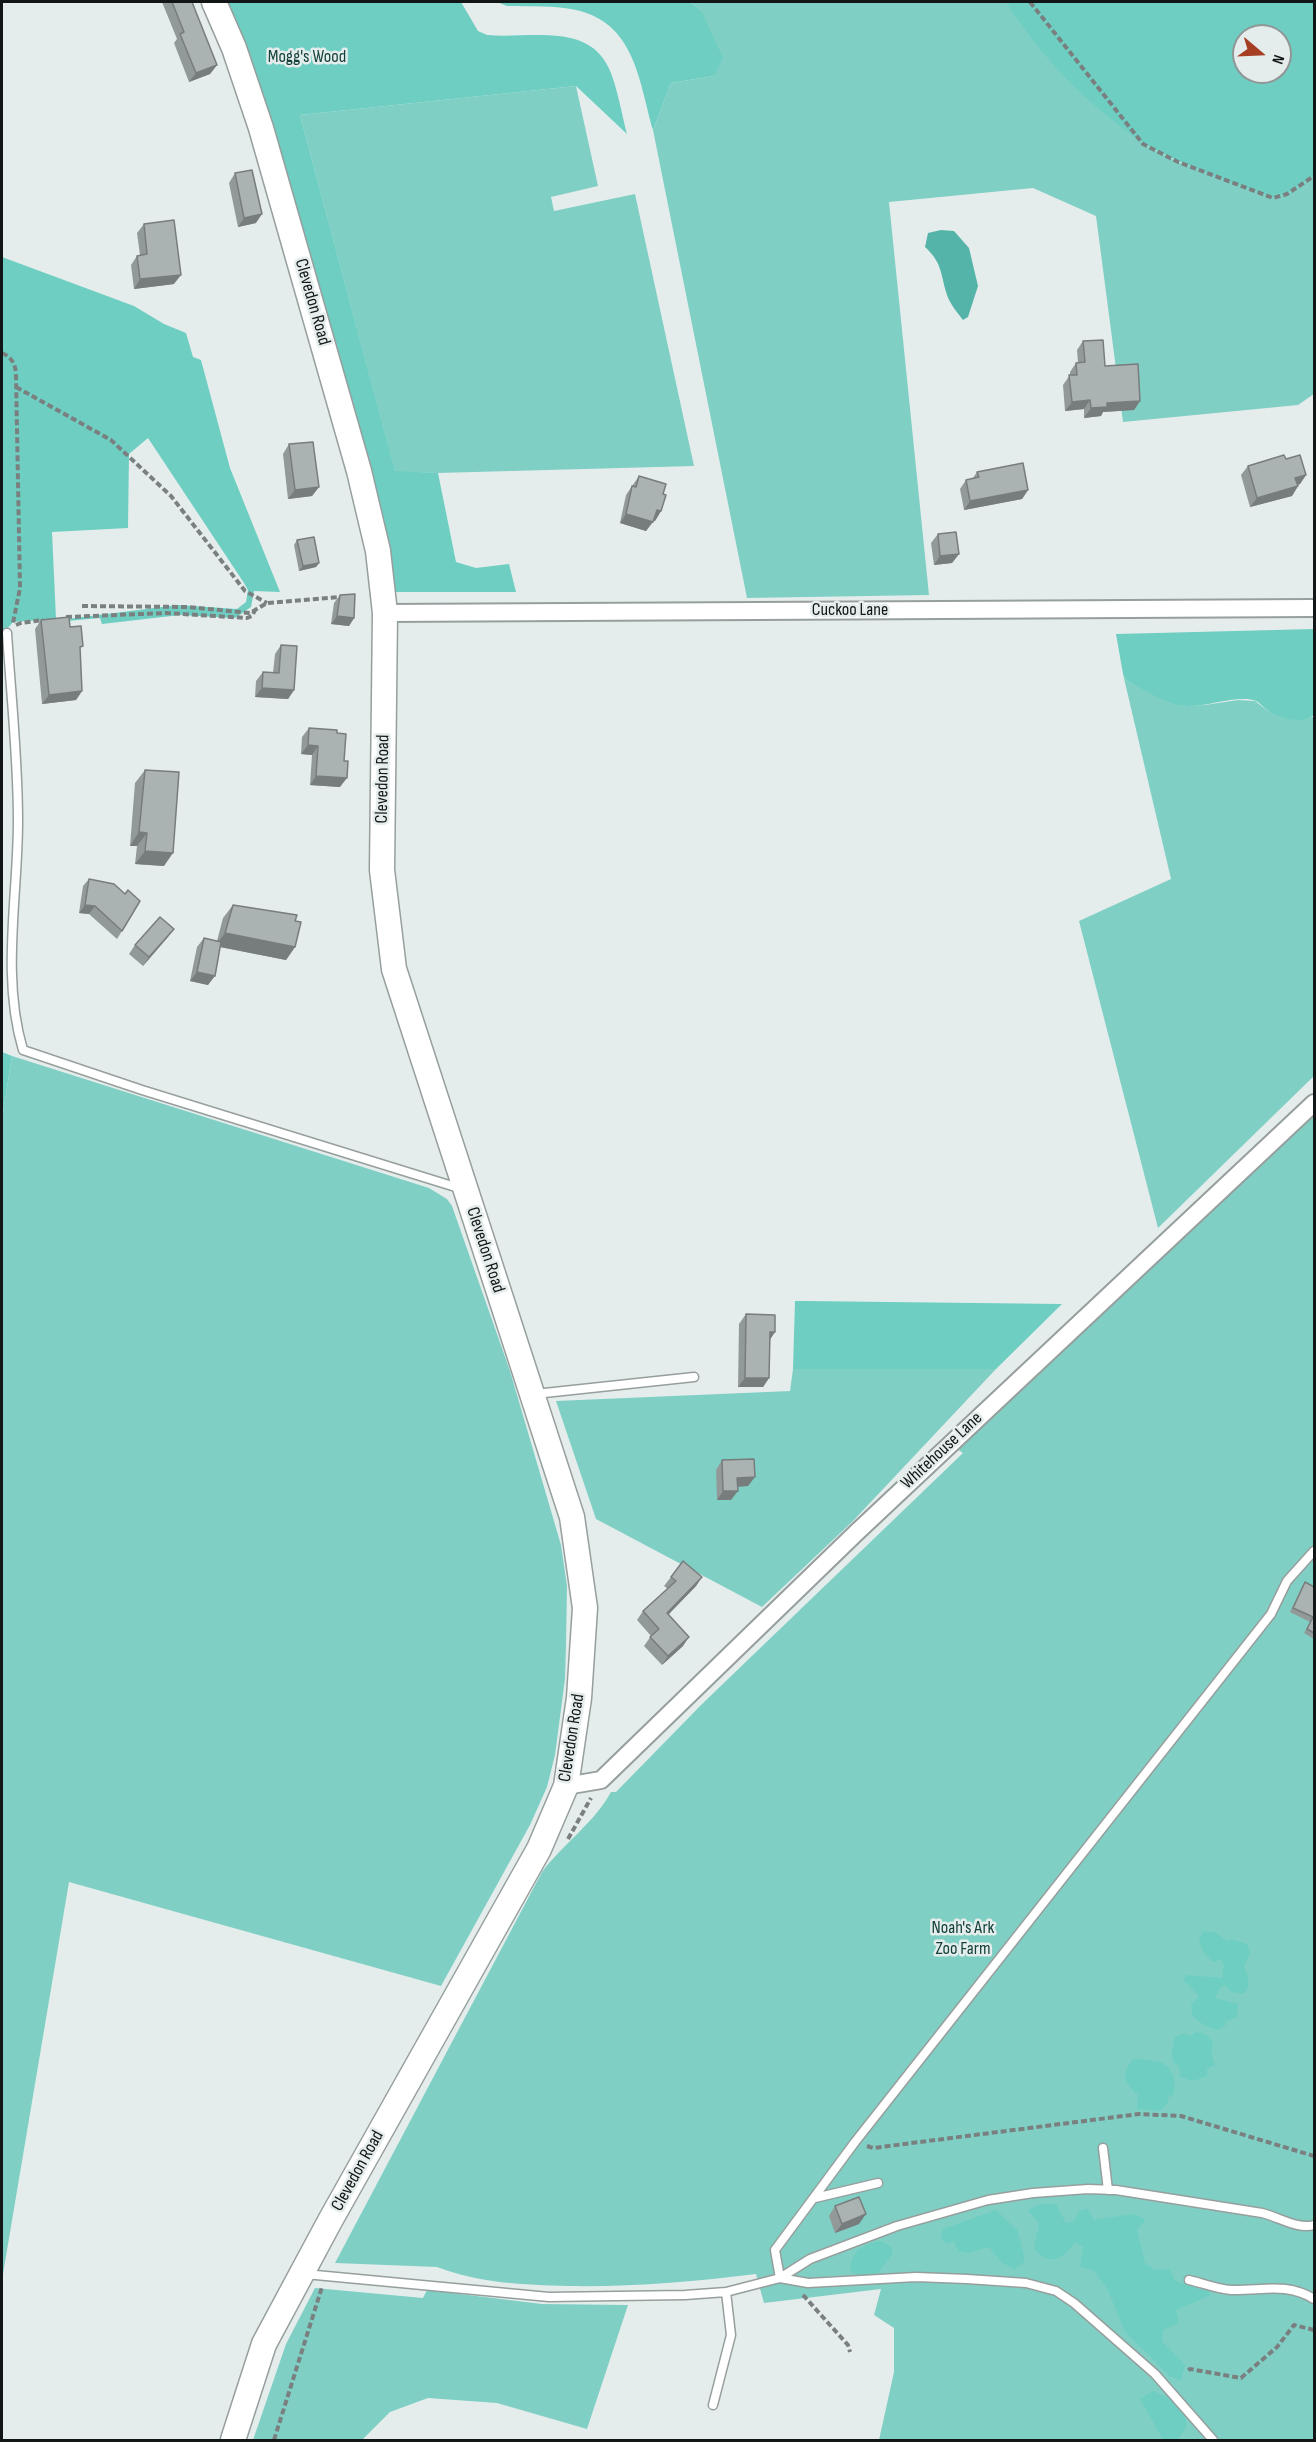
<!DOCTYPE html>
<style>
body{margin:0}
#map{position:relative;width:1316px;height:2442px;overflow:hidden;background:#e4edec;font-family:"Sofia Sans Condensed",sans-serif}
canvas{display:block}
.frame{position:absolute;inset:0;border:3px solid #131616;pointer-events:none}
.north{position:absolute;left:1232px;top:24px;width:60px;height:60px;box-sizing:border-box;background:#e4edec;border:2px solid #909796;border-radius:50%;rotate:109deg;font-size:16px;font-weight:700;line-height:24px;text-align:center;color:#131616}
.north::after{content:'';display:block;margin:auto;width:21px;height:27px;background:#a63e23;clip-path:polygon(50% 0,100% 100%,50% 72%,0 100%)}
</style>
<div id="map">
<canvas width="1316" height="2442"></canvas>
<div class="frame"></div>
<div class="north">N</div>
</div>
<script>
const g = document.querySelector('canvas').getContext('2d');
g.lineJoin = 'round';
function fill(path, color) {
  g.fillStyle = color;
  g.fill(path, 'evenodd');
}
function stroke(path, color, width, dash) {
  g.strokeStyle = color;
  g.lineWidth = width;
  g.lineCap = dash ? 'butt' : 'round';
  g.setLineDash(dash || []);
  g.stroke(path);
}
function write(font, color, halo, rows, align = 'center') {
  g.font = font + ' "Sofia Sans Condensed",sans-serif';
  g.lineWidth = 5;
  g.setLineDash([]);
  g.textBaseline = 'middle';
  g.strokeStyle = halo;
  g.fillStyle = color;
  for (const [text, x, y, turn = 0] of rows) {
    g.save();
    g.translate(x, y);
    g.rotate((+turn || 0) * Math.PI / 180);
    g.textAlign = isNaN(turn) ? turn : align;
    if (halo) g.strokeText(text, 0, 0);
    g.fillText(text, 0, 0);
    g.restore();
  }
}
fill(new Path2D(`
 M690 2H1030L1143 144 1178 162 1273 198 1287 194 1314 176V394L1298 405 1123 422 1096 216 1033 188 889 202 929 595 747 598 653 130 671 83 714 76 701 10Z
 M576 86 598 186 551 197 554 211 635 194 694 466 438 473 395 472 300 115Z
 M1123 674 1127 681 1184 706 1205 705 1238 700 1255 701 1268 711 1313 717 1314 715V1076L1158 1228 1079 921 1171 879Z
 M12 1056 429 1188 447 1199 452 1206 510 1371 561 1545 567 1586 566 1646 565 1679 555 1755 547 1787 530 1825 441 1986 69 1882 2 2280V1119Z
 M1314 1115V2440H879L894 2372V2328L874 2315 881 2289 764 2303 756 2274C693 2282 631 2287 568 2286 524 2285 478 2283 437 2267L335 2263 542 1872C563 1844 594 1823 611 1792H616L702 1704 963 1453 957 1449Z
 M793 1369H996L853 1521 762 1607 596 1519 556 1401 790 1391Z
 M315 2288 423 2298 427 2290 542 2304 628 2305 587 2429 497 2403 428 2398 390 2412 362 2440H253L286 2344Z`), '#80cfc5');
fill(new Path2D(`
 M226 2H461L478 31 487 35C526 39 583 23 606 63 616 79 622 115 627 134L576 86 300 115 395 471 438 473 456 562 476 568 509 564 516 592H394C357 390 293 196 226 2Z
 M497 2H690L701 10 723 58 714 76 671 83 653 130C639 81 635 23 576 10 555 5 529 7 507 6Z
 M1006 2H1314V176L1287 194 1273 198C1230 182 1186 167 1146 145 1135 139 1126 130 1116 123 1072 89 1036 49 1006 2ZM1244 36H1280V72H1244Z
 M2 257 134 306 164 324 186 333 193 357 201 360 230 468 280 592 254 591 251 607 235 618 180 615 102 624 100 618 67 621V619L178 605 237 609 246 602 248 590 244 583 148 438 129 454 128 528 52 532 56 619 13 622 2 635Z
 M1314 629V715C1300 725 1280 718 1267 710 1263 707 1260 703 1256 701 1240 694 1206 707 1187 706 1167 705 1144 689 1127 681L1123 674 1116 634Z
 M2 1052 12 1056 2 1119Z
 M795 1301H803L1062 1304 996 1369H793Z
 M1203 1931 1216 1933 1227 1941 1234 1940 1247 1944 1250 1953 1244 1967 1248 1977V1989L1243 1994 1231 1992 1225 1985 1221 1987 1215 1998 1238 2004 1237 2017 1225 2022 1226 2025 1218 2030 1207 2027 1193 2017 1191 2004 1199 1997 1184 1980 1186 1975 1222 1978 1224 1965 1221 1959 1213 1962 1204 1953 1199 1941Z
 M1196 2032 1205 2034 1213 2042 1211 2053 1215 2065 1207 2069V2076L1193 2081 1180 2077 1179 2066 1173 2062 1172 2052 1175 2037 1184 2033 1190 2036Z
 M1133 2059C1162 2060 1177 2062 1174 2094L1168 2098V2103L1160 2111 1137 2109 1138 2095C1124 2083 1121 2074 1133 2059Z
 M1040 2204H1056L1066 2223 1074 2221 1079 2211 1088 2209 1094 2220 1132 2214 1143 2218 1145 2221 1137 2230 1145 2263 1155 2270 1170 2269 1175 2281 1206 2289 1211 2295 1176 2310 1179 2323 1163 2330 1162 2341 1185 2365 1181 2381 1170 2376 1125 2332 1108 2290 1093 2270 1080 2267 1083 2247 1075 2242C1063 2259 1049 2268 1034 2248L1039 2224 1028 2210Z
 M996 2210 1018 2231 1025 2261 1015 2269 1002 2263 989 2247 967 2253 958 2251 954 2241 946 2244 941 2236 943 2229Z
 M882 2241 892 2248V2255L876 2275 862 2277 850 2271C851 2250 863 2244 882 2241Z
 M1153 2391 1169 2398 1186 2418V2427L1178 2440 1163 2439 1140 2399Z`), '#6ecec2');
fill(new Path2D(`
 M941 230 954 231 969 248 978 286 968 317 963 320C957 312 950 304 947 295 940 273 943 264 925 247L928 233Z`), '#54b4a9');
const lane = new Path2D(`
 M7 633C11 695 18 758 18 821 18 896 1 977 23 1050L142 1090 462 1189
 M535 1394 694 1377
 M1103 2148 1108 2190
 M815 2198 878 2183
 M305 2274 549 2297 685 2295 726 2292 780 2278 810 2259 897 2226 988 2200 1033 2193 1088 2189 1116 2190 1262 2213C1279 2217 1298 2230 1314 2225
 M1189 2280C1202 2283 1217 2289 1231 2290 1262 2291 1286 2282 1314 2299
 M713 2405 731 2335 726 2292
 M1213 2440 1155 2374 1074 2303 1056 2291 1026 2283 967 2279 916 2277 808 2283 780 2278 775 2250 855 2142 1271 1614 1287 1581 1314 1551`);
const street = new Path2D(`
 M385 613 1314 608
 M566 1786 601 1780 857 1532 1314 1103`);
const secondary = new Path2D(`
 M214 2 234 48 261 128 359 471 378 551 385 613 382 870 394 969 572 1517 585 1608 579 1698 566 1786 539 1849 331 2219 264 2344 233 2440`);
stroke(lane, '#969f9d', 11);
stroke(street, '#969f9d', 20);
stroke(secondary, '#969f9d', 27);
stroke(new Path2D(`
 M1030 2 1143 144 1178 162 1273 198 1287 194 1314 176
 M2 353C12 357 16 365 16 376L20 588 13 623
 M16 387 111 440 171 496 245 591 267 603
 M82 606 188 607 250 613 267 603 341 597
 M66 617 166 613 247 618 252 616 255 610
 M16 625 21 623 43 620
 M568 1839 591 1798
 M867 2146 873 2148 1139 2114 1181 2116 1314 2156
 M803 2295 848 2345 850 2352
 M1188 2370 1190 2369 1241 2378 1277 2347 1294 2325 1314 2330
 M274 2440 322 2287`), '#7a8080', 4, [6, 3]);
stroke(lane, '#fff', 8);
stroke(street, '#fff', 16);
stroke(secondary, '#fff', 24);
fill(new Path2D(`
 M162 2H192L217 65 210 74 189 82 174 43 177 39Z
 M235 173 256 223 238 227 229 183Z
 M144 224 174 284 134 289 131 265 137 256 140 255 137 233Z
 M1083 341 1105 366 1140 401 1134 410 1103 412 1101 416 1084 418V409L1065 411 1063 385 1070 375V372L1076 363H1078L1077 350Z
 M289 444 319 487 312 496 288 499 283 454Z
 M1248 466 1306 475 1300 484 1298 485V486L1292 496 1250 507 1241 475Z
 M977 472 1028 490 1022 499 964 510 960 489 966 480 973 478Z
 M639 476 663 494 661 511 655 521 653 520 646 531 620 523 626 495Z
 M938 534 959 554 952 563 934 565 931 543Z
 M297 540 319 563 316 567 299 571 294 545Z
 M340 595 354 618 349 626 331 624 334 603Z
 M41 620 70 627 80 650 82 691 76 700 42 704 35 629Z
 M281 645 294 690 288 699 255 697 256 681 263 672 273 673 275 654Z
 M309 728 337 733 344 761 340 787 310 785 312 755 301 754 302 737Z
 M145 770 164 866 135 864 137 846H130L135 783Z
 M89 879 125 894 122 931 117 939 89 914 79 913 83 886Z
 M233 905 295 921V947L286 960 220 947 208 985 190 981 197 947 204 938 217 941 223 918Z
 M174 929 167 938 143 966 129 954 135 945Z
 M746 1314 775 1332 770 1339 769 1378 763 1387H738L739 1324Z
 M722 1460 748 1486 738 1487 731 1500H717L716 1470Z
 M671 1577H702L696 1586 669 1614 683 1646 662 1665 644 1646 651 1636 637 1620 643 1611 668 1589 664 1586Z
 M1305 1582 1314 1587V1639L1304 1633 1310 1622 1290 1612 1302 1587Z
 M835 2206 859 2224 835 2233 829 2216Z`), '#929a99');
fill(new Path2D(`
 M217 65 210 74 189 82 196 73Z
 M262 214 256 223 238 227 244 218Z
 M181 275 174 284 134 289 140 279Z
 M1090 400 1084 409 1065 411 1072 402Z
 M1140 401 1134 410 1103 412 1101 416 1084 418 1091 408 1107 403Z
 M1306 475 1300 484 1289 487 1295 478Z
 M1298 486 1292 496 1250 507 1257 498Z
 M319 487 312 496 288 499 295 490Z
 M1028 490 1022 499 964 510 970 501Z
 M657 510 661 511 655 521 650 519Z
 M626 514 653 522 646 531 620 523Z
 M959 554 952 563 934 565 940 556Z
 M319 563 316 567 299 571 303 566Z
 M337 616 354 618 349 626 331 624Z
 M262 688 294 690 288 699 255 697Z
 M82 691 76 700 42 704 49 695Z
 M308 745 318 746 312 755 301 754Z
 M316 776 347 778 340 787 310 785Z
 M139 832 147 833 137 846H130Z
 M145 851 173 853 164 866 135 864Z
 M85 905 95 906 89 914 79 913Z
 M174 929 167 938 143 966 149 957Z
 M225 933 295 947 286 960 215 946Z
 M197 972 215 976 208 985 190 981Z
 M770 1332H775L769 1341Z
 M745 1378H769L763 1387H738Z
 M755 1477 748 1486 731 1487 737 1478Z
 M723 1491H738L731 1500H717Z
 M702 1577 696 1586 661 1622 667 1613Z
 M689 1637 683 1646 662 1665 668 1656Z
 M866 2214 859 2224 835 2233 842 2224Z`), '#777d7d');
const building = new Path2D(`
 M172 2H192L217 65 196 73 180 34 184 32Z
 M252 170 262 214 244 218 235 173Z
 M174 220 181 275 140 279 137 256 147 254 144 224Z
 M1103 340 1105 366 1138 364 1140 401 1107 403V407L1091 408 1090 400 1072 402 1069 375H1077L1076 363 1085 362 1083 341Z
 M313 442 319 487 295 490 289 444Z
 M1284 455 1286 459 1300 455 1306 475 1295 478 1298 486 1257 498 1248 466Z
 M1023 463 1028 490 970 501 966 480 979 477 977 472Z
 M639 476 666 484 663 494 666 495 661 511 657 510 653 522 626 514 632 486 636 487Z
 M956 532 959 554 940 556 938 534Z
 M314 537 319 563 303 566 297 540Z
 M355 594 354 618 337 616 340 595Z
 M69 617 70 627 81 626 83 646 80 647 82 691 49 695 41 620Z
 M281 645 297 646 294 690 262 688 263 672 279 673Z
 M309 728 337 730V733L346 734 344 761H348L347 778 316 776 318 746 308 745Z
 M145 770 179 772 173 853 145 851 147 833 139 832Z
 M89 879 114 884 125 894 128 890 140 901 122 931 95 906 85 905Z
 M233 905 297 915 295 921 301 922 295 947 225 933Z
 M160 917 174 929 149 957 135 945Z
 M204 938 221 942 215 976 197 972Z
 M746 1314 775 1315V1332H770L769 1378H745Z
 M754 1459 755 1477 737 1478 738 1491H723L722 1460Z
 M683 1561 702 1577 667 1613 689 1637 668 1656 650 1637 659 1629 643 1611 676 1581 671 1577Z
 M1305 1582 1314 1587V1633L1307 1629 1313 1617 1293 1608Z
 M859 2197 866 2214 842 2224 835 2206Z`);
fill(building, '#aab3b2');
stroke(building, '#777d7d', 1.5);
write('18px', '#14413c', '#e4edec', [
 ["Mogg's Wood",307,57],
 ["Noah's Ark",963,1928],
 ["Zoo Farm",963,1949]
]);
write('18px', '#131616', '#e4edec', [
 ["Clevedon Road",312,302,74],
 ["Cuckoo Lane",850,610],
 ["Clevedon Road",383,779,-89],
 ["Clevedon Road",485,1250,72],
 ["Whitehouse Lane",942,1451,-43],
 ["Clevedon Road",572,1738,-81],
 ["Clevedon Road",358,2171,-61]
]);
</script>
